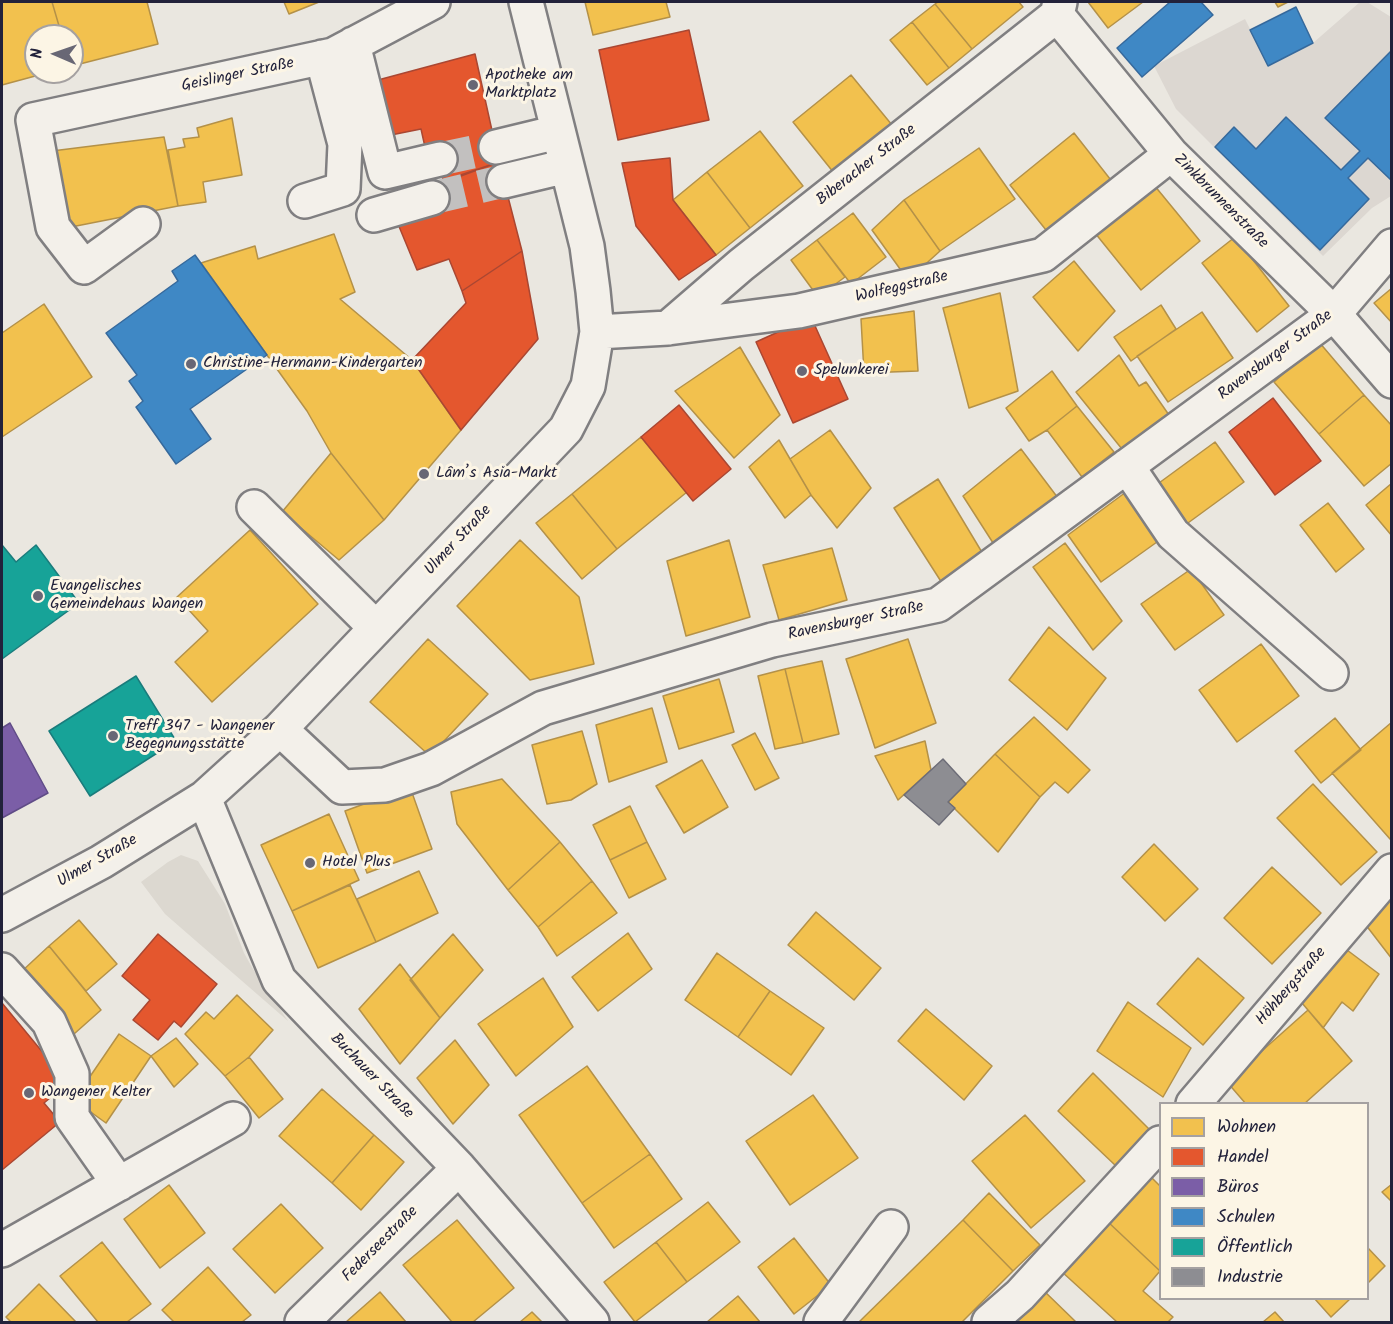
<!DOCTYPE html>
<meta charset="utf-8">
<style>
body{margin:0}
#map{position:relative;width:1393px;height:1324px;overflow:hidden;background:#eae7e0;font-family:Kalam,sans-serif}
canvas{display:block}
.frame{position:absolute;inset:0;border:3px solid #22223b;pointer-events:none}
.legend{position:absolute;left:1159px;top:1102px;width:210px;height:198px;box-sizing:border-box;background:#fcf5e5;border:2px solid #a5a1a1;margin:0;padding:8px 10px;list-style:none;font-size:18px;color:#22223b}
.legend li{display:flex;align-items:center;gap:12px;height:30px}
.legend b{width:30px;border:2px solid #a5a1a1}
.north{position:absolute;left:24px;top:24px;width:60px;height:60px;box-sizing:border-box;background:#fcf5e5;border:2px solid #a5a1a1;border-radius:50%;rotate:272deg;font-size:16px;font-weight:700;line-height:24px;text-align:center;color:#22223b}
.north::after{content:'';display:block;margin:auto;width:21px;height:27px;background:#686775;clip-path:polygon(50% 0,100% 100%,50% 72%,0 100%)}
</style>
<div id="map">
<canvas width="1393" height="1324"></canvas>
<div class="frame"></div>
<ul class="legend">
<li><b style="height:16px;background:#f2c14e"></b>Wohnen</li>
<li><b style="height:16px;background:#e4572e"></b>Handel</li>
<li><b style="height:16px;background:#7b5ea7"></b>Büros</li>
<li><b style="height:16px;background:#3f88c5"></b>Schulen</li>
<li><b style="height:16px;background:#17a398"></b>Öffentlich</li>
<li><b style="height:16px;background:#8d8d92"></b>Industrie</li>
</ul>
<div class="north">N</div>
</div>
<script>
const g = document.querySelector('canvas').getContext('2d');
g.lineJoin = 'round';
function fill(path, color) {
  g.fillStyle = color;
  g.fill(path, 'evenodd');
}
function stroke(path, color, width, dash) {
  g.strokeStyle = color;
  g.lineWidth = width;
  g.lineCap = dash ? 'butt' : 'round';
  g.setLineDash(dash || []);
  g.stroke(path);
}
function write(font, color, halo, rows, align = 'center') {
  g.font = font + ' Kalam,sans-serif';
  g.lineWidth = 6;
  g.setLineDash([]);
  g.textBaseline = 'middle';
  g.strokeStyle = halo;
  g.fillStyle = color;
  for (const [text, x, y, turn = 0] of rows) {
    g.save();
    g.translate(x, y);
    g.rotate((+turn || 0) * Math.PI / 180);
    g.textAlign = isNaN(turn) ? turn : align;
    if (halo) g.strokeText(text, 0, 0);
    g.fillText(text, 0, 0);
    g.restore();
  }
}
fill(new Path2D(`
 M1360 2H1367L1391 17V196L1372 208 1323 256 1176 109 1154 66 1245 19 1268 65 1313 43Z`), '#dcd7d1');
fill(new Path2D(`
 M181 855 198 861 210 880 225 904 244 953 253 969 288 1021 165 914 141 882 168 862Z`), '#dcd8d0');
const homes = new Path2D(`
 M2 2H52L62 36H36V72H50L2 85Z
 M52 2H147L158 44 72 66V36H62Z
 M284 2H319L289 14Z
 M585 2H666L670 17 593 35Z
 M938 2H1019L1023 7 972 49 935 4Z
 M1088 2H1143L1108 28Z
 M1275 2H1288L1278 7Z
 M935 4 972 49 949 68 912 22Z
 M912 22 949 68 927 85 890 40Z
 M851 75 892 125 834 173 793 122Z
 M232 118 242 175 203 182 206 202 178 206 168 150 185 147 183 139 199 137 197 128Z
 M760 131 803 186 750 228 707 172Z
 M1074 133 1114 184 1050 235 1010 185Z
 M164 137 178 206 66 228 52 151Z
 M979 148 1015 199 940 251 904 200Z
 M707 172 750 228 716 255 673 200Z
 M1154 185 1200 241 1141 290 1095 233Z
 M904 200 940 251 908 280 872 230Z
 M853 213 886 257 851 284 817 240Z
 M334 234 355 292 340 299 412 360 461 430 384 520 331 453 307 411 201 263 255 246 258 259Z
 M1235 237 1289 306 1257 332 1202 263Z
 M817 240 845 277 818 297 791 260Z
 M1074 261 1115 311 1078 351 1033 297Z
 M1392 288V323L1374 303Z
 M1000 293 1018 391 969 408 943 308Z
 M44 304 92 377 2 437V333Z
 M1161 305 1176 329 1131 361 1114 337Z
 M914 311 918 371 864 373 861 319Z
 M1202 312 1233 358 1168 402 1137 356Z
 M1319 342 1364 395 1319 434 1274 382Z
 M740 347 780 415 734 458 675 391Z
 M1119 355 1139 386 1146 382 1169 415 1126 454 1076 392Z
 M1052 371 1077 406 1047 430 1029 441 1006 408Z
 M1364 395 1392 426V463L1364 486 1319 434Z
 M1077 406 1114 452 1082 477 1047 430Z
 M830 430 871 488 837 528 811 495 790 459Z
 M641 437 687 492 617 549 572 494Z
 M779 440 811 495 785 518 749 467Z
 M1215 442 1244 482 1177 531 1148 491Z
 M1021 449 1058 498 995 546 963 496Z
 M331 453 384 520 339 560 282 512Z
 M938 479 983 554 942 583 894 508Z
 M1392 483V536L1366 505Z
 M1130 489 1164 537 1101 582 1068 535Z
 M572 494 617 549 582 579 536 523Z
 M1328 503 1364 549 1336 572 1300 525Z
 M250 530 318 604 212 702 175 662 208 631 177 597Z
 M520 540 579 597 594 664 530 680 457 606Z
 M729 540 750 617 686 636 667 561Z
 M1065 543 1122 621 1093 650 1033 567Z
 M832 548 847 600 779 620 763 565Z
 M1191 569 1224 615 1175 650 1141 604Z
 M1049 627 1106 678 1067 730 1009 680Z
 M428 639 488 694 430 756 370 702Z
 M908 639 936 723 875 748 846 659Z
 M1261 644 1299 696 1237 742 1199 690Z
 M822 661 839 734 803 743 785 669Z
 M785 669 803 743 775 749 758 676Z
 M719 679 734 732 679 749 663 696Z
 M652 708 667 762 609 782 596 725Z
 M1034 717 1090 770 1068 793 1055 782 1040 797 995 754Z
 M1335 718 1361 750 1321 783 1295 751Z
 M1392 722V838L1390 839 1332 773Z
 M582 731 597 784 571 800 547 804 532 745Z
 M755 733 779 778 755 790 732 745Z
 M925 741 931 770 898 800 875 756Z
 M995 754 1040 797 998 852 948 802Z
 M702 760 728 807 684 833 656 786Z
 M502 779 560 842 508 890 457 824 451 792Z
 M1313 784 1377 852 1341 885 1277 818Z
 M410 787 432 849 367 873 345 811Z
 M630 806 647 842 610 860 593 825Z
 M329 814 359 880 292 911 261 845Z
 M560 842 592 881 538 927 508 890Z
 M647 842 666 879 629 898 610 860Z
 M1154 844 1198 889 1165 921 1122 877Z
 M1272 867 1321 913 1272 964 1224 918Z
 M419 871 438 913 376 942 357 899Z
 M592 881 617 913 557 956 538 927Z
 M350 885 376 942 318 968 292 911Z
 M1392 899V959L1362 920Z
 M816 912 881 968 854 1000 788 945Z
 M79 920 117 964 86 991 49 946Z
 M628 933 652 969 598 1011 572 977Z
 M453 934 483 970 440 1018 410 980Z
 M1339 944 1379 974 1353 1011 1342 1002 1323 1028 1297 997Z
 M49 946 101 1010 74 1034 21 972Z
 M717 953 770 991 738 1037 685 1000Z
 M1198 958 1244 998 1203 1045 1157 1004Z
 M400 964 440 1018 400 1064 359 1009Z
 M543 978 573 1027 516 1076 478 1024Z
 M770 991 824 1028 791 1075 738 1037Z
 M237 995 273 1030 249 1057 225 1076 185 1034 206 1012 214 1019Z
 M1128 1002 1191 1048 1163 1097 1097 1051Z
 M926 1009 992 1066 964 1100 898 1041Z
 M1308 1010 1352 1061 1304 1104H1246L1227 1082Z
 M119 1034 151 1056 106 1123 74 1100Z
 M176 1038 198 1064 174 1087 151 1056Z
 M455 1040 489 1085 453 1124 417 1078Z
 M249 1057 283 1099 259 1118 225 1076Z
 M587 1066 650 1154 582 1203 519 1115Z
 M1093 1073 1149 1129 1116 1166 1058 1111Z
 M322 1089 374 1135 332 1183 279 1136Z
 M813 1095 858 1158 790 1205 746 1141Z
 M1025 1115 1085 1181 1031 1228 972 1161Z
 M374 1135 404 1162 361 1210 332 1183Z
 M650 1154 682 1199 614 1248 582 1203Z
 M1149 1175 1160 1186V1271L1107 1221Z
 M1392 1184V1202L1382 1192Z
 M169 1185 205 1233 160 1268 124 1219Z
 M989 1193 1040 1245 1013 1271 963 1220Z
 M708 1202 740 1242 687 1282 656 1242Z
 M281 1204 323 1248 275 1293 233 1249Z
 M457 1220 514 1288 473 1322H452L403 1265Z
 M963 1220 1013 1271 962 1322H859Z
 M1107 1221 1160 1271 1143 1291 1173 1317 1168 1322H1117L1061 1271Z
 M794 1238 831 1285 794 1314 758 1267Z
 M102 1242 151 1304 127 1322H98L60 1276Z
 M656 1242 687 1282 635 1322 604 1282Z
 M1368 1248 1385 1266 1368 1283Z
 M208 1267 251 1315 242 1322H174L162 1310Z
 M39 1284 76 1322H11L6 1317Z
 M1041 1288 1076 1322H1006Z
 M380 1292 406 1322H346Z
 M738 1296 760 1322H707Z
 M1314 1298H1351L1331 1317Z
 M532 1312 542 1322H520Z
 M1275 1312 1284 1322H1263Z`);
fill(homes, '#f2c14e');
stroke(homes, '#b49148', 1.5);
const shops = new Path2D(`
 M689 30 709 120 618 140 599 50Z
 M475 54 499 162 443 181 440 159 427 156 421 129 391 135 378 80Z
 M670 158 673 200 716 255 679 280 636 226 622 163Z
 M499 162 522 251 462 291 449 259 417 270 398 224 428 188Z
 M522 251 538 339 461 430 412 360 466 303 462 291Z
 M811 317 848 399 793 423 756 342Z
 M1273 398 1321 461 1275 495 1229 432Z
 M679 405 731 469 693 501 641 437Z
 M158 934 217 984 181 1027 174 1021 158 1040 133 1020 150 1000 122 976Z
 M2 1003 68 1083 44 1103 60 1122 2 1170Z`);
fill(shops, '#e4572e');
stroke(shops, '#aa4732', 1.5);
const offices = new Path2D(`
 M10 723 48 793 2 818V728Z`);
fill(offices, '#7b5ea7');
stroke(offices, '#604c87', 1.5);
const schools = new Path2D(`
 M1170 2H1201L1213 15 1142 77 1117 48Z
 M1296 7 1313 43 1268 66 1250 30Z
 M1392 50V181L1368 158 1348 178 1369 199 1320 250 1215 147 1234 127 1256 149 1286 117 1341 170 1360 151 1325 118Z
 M195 255 267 355 190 409 211 439 176 464 136 407 143 401 129 381 137 375 106 333 178 281 172 271Z`);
fill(schools, '#3f88c5');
stroke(schools, '#36699c', 1.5);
const public = new Path2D(`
 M2 545 16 562 36 545 79 603 2 659Z
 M136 676 176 741 90 796 49 731Z`);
fill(public, '#17a398');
stroke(public, '#1a7c7c', 1.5);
const industry = new Path2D(`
 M943 759 966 784 948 802 955 808 939 825 904 795Z`);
fill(industry, '#8d8d92');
stroke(industry, '#6d6d78', 1.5);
stroke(new Path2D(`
 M440 159 496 147
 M432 198 504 181`), '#c2c0bf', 33, [33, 16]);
const minor = new Path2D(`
 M1057 15 1171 154 1334 314 1392 381
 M353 44 385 172 440 159
 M496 147 558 132
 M504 181 567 166
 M305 201 343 189 345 144 322 57
 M374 215 432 198
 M143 224 84 267 53 227 33 120 333 55 433 2
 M668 328 741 265 1057 15 1060 2
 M597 332 668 328 799 311 1043 255 1171 154
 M1127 466 1173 534 1331 673
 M254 507 376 628
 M280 729 342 787 385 785 431 769 543 708 772 640 938 605 1334 314 1392 246
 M204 798 279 980 459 1168 592 1322
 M2 915 101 862 204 798 280 729 566 429 588 386 597 332 593 291 587 246 526 2
 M2 970 49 1022 72 1074V1117L119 1184
 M1193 1104 1392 871
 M2 1250 233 1119
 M302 1322 459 1168
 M821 1322 891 1227
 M989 1322 1020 1295 1160 1143`);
stroke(minor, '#807f81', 38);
stroke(minor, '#f3f0ea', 33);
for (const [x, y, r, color] of [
 [473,85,6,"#686775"],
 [191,364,6,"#686775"],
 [802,371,6,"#686775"],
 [424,474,6,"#686775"],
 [38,596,6,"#686775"],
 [113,736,6,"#686775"],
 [310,863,6,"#686775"],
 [29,1093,6,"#686775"]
]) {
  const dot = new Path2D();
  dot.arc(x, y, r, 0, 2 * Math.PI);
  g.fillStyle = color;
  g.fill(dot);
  stroke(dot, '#fcf5e5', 2);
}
write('16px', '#22223b', '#fcf5e5', [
 ["Geislinger Straße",238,76,-12],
 ["Biberacher Straße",867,166,-38],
 ["Zinkbrunnenstraße",1220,202,45],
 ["Wolfeggstraße",902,288,-13],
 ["Ravensburger Straße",1276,356,-37],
 ["Ulmer Straße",459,541,-47],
 ["Ravensburger Straße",856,622,-12],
 ["Ulmer Straße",98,862,-30],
 ["Höhbergstraße",1292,987,-49],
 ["Buchauer Straße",371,1077,46],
 ["Federseestraße",381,1245,-45]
]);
write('16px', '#22223b', '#fcf5e5', [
 ["Apotheke am",485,76],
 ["Marktplatz",485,94],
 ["Christine-Hermann-Kindergarten",203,364],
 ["Spelunkerei",814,371],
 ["Lâm’s Asia-Markt",436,474],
 ["Evangelisches",50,587],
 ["Gemeindehaus Wangen",50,605],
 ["Treff 347 - Wangener",125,727],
 ["Begegnungsstätte",125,745],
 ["Hotel Plus",322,863],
 ["Wangener Kelter",41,1093]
], 'left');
</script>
